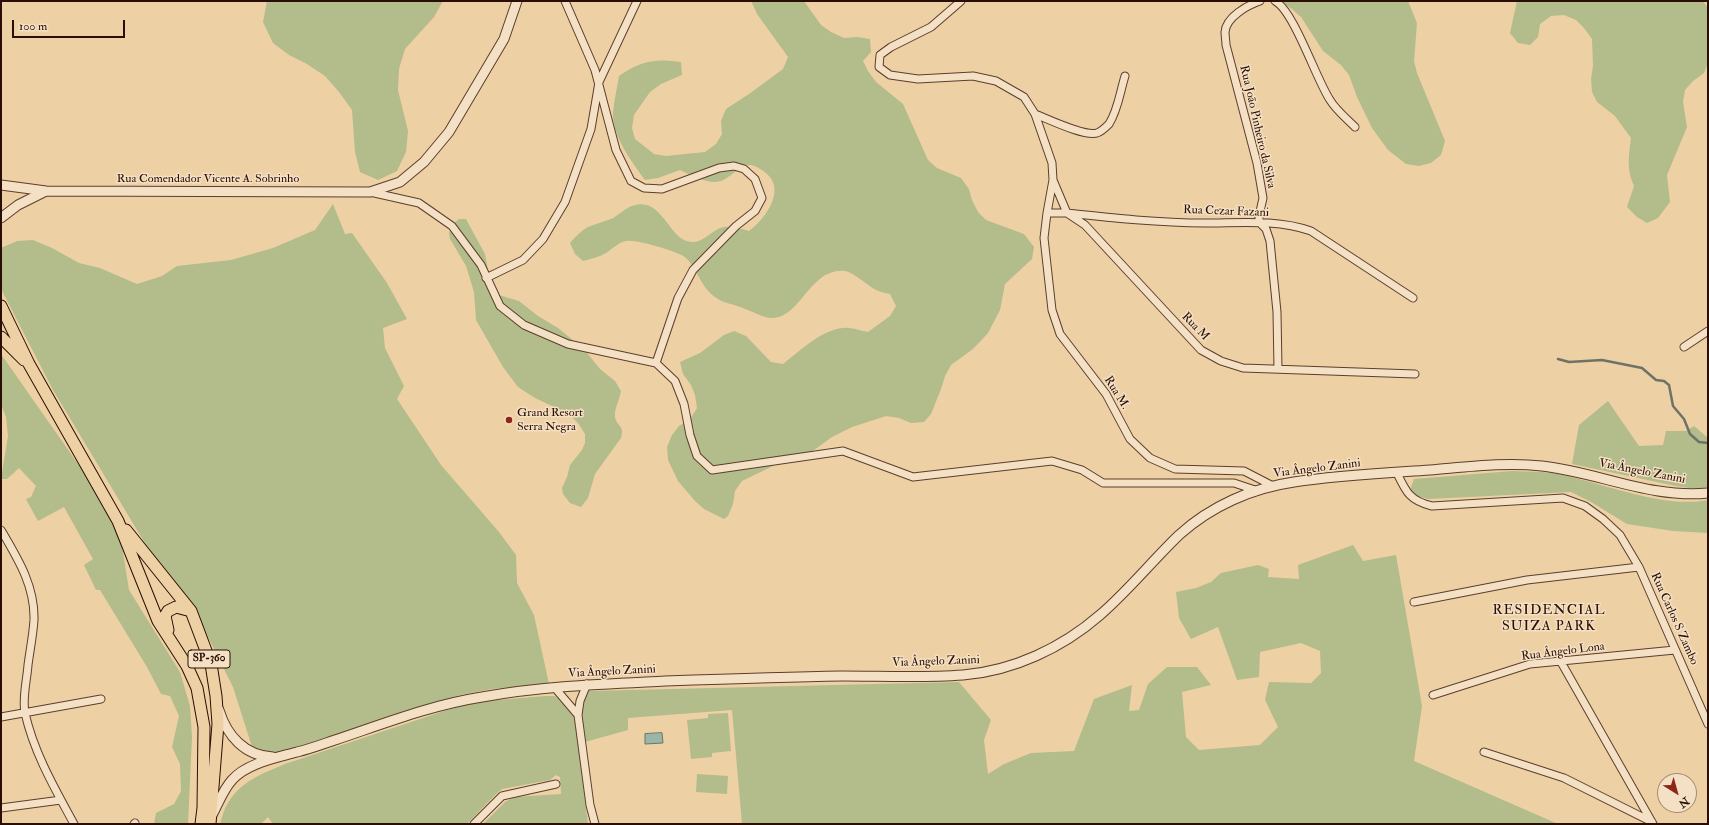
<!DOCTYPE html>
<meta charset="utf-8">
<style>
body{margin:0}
#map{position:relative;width:1709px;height:825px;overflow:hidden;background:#eed0a5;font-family:"IM FELL Double Pica",serif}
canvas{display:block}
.frame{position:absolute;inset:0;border:2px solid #2b0e03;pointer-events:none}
.north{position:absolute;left:1657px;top:773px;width:40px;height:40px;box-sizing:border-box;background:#f4e0c4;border:1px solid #a48c77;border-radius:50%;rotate:143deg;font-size:11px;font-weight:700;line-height:16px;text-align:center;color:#2b0e03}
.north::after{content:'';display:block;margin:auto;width:14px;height:18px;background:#8f2418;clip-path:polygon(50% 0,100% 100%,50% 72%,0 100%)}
.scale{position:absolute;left:12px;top:20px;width:113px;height:18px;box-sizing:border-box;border:2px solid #2b0e03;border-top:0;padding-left:5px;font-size:12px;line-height:14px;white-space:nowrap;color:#2b0e03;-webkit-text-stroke:3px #f4e0c4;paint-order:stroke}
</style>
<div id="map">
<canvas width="1709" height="825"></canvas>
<div class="frame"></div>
<div class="north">N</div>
<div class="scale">100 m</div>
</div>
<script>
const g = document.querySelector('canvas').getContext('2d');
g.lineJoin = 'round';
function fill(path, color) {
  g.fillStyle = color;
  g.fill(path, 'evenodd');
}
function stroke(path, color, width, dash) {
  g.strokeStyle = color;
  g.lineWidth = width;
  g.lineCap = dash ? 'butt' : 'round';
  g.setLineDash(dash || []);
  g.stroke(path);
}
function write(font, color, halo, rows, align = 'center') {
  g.font = font + ' "IM FELL Double Pica",serif';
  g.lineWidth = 3;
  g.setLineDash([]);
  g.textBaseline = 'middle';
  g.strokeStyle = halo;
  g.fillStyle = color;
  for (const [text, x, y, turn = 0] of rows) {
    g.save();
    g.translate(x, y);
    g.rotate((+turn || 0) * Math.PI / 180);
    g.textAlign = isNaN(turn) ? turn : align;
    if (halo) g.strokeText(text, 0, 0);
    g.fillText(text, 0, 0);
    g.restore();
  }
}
fill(new Path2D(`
 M267 1H443L434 17 405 49 399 69 398 90 408 131 406 152 397 171 378 180 360 172 355 152 352 110 339 92 325 76 307 64 289 55 273 43 263 22Z
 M751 1H804L821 25 831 32 844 38 857 37 870 39 871 52 863 61 868 71 876 82 903 104 928 160 937 168 961 178 969 189 972 200 978 212 986 220 1024 234 1034 247 1032 259 1005 284 1000 310 988 333 973 349 951 365 945 376 941 389 931 414 924 422 911 423 899 418 886 416 852 427 832 437 799 461 775 465 742 481 735 491 733 504 728 516 724 519 704 509 695 501 678 481 668 460 667 447 672 435 679 426 690 419 697 408 695 395 691 385 683 374 680 362 700 353 724 335 734 331 746 336 771 362 783 364C800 351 821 330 843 328 851 327 861 331 868 332L890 316 896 306 890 294C886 293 880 292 876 290 867 285 853 272 845 271 811 267 802 315 774 318 765 319 754 312 745 309 735 304 724 304 715 297 700 286 698 270 686 258 680 252 636 239 626 241 619 242 612 249 606 253 599 257 591 259 583 261L575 254 570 243C575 237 581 231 588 227 595 224 603 222 611 219 618 216 625 208 632 206 664 195 668 243 693 242 705 242 713 228 725 227 733 226 742 229 749 231 765 219 786 191 767 174 763 170 756 166 751 165 737 165 729 182 715 182 703 182 691 175 680 170L658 178 645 180C632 162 612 136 613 113 614 101 617 88 619 76 640 61 655 58 681 62L682 75 661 84 650 92 634 115 632 128 635 139 654 154 666 156 705 152 716 144 722 134 721 121 726 109 749 94 783 69 788 57 757 14Z
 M1278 1H1408L1417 23 1414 61 1417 73 1445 141 1441 155 1431 163 1419 166 1406 164 1388 150 1372 128 1357 97 1349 75 1341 65 1323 51 1301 17 1292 9Z
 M1517 1H1703L1708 8V63L1704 73 1693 81 1685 90 1683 102 1687 127 1667 175 1670 202 1658 218 1647 223 1637 217 1627 207 1634 186C1626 169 1629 155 1631 138L1615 116 1597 102 1592 92 1591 79 1593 66 1592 39 1584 28 1576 20 1564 15 1551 16 1540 24 1538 37 1530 45 1518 43 1510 33Z
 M333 204 345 234 352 233 387 283 407 319 383 328 385 348 404 386 397 399 441 465 499 532 516 555 517 583 534 615 549 684 492 689 460 695 297 748C282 752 268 755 253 750L233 687 200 621 169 574 146 545 53 390 1 289V248L17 241 33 240 52 248 79 263 100 268 137 284 162 276 177 266 231 260 273 248 315 230Z
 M459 219H466L485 254 489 275 494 291 499 295 519 301 538 316 558 328 584 349 600 369 615 381 621 391C620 399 614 409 615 417 617 427 625 425 621 438L595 474 588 498 581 507 570 503 563 494 562 488 567 477 570 465 582 450 585 443V434L578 423 569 414 535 398 518 387 503 367 476 320 474 292 466 266 450 239 449 233 454 223Z
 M1 354 118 521 129 590 180 672 190 706 192 737 188 824H154L156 813 174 804 181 791 180 764 172 747 179 716 170 696 161 694 147 667 100 590H96L84 565 93 559 64 507 38 521 26 499 31 497 36 486 19 468 7 479H1L8 436 6 417 1 404Z
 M1608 401 1639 446 1663 445 1666 431H1686L1694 426 1708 438V487L1695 489 1676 486 1572 464 1579 425Z
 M1512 471C1527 472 1543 471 1558 474 1604 483 1662 509 1708 500V533L1673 531 1627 524 1591 502 1571 492 1428 499 1418 496 1410 490 1414 479Z
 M1353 545 1363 561 1396 555 1422 706 1414 761 1558 824H742L732 710 628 718V730L585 742C583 723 579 708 589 691L959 682 991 720 984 740 988 774 1004 764 1031 753 1074 751 1094 699 1132 685 1129 711 1139 710 1148 684 1167 667H1197L1211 685 1182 692 1186 737 1199 750 1260 745 1278 727 1265 700 1269 682 1311 683 1321 673 1320 651 1301 643 1260 652 1259 677 1237 680 1218 627 1191 639 1179 618 1176 592 1196 588 1211 582 1221 573 1258 565 1269 569 1268 577 1299 579 1298 565Z
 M545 696H555L569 709 575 717 588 824H483L505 802 514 797 561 794 560 777 556 775 550 780 502 789 495 795 467 824H273L268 817 261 824H220C222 817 224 809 228 803 240 782 263 773 285 764L453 708 485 701Z
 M728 713 731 751 712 753V757L691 759 687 720 708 718V714Z
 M697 774 728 776 727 794 696 792Z`), '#b3bc8b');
const water = new Path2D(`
 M662 733 663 743 645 744V734Z`);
fill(water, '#99b7a8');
stroke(water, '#6d7366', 1);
stroke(new Path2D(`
 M1558 359 1569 362 1602 360 1642 368 1656 380 1664 381 1669 385 1673 406 1684 419 1690 434 1699 442 1708 443`), '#6d7366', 2.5);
const minor = new Path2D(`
 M565 1 595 70 616 150 631 181 644 188 662 189 719 168 734 166 744 169 755 179 762 198 755 211 736 226 693 270 678 298 656 363
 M961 1 931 27 891 47 880 55 879 67 890 75 918 79 973 76 996 81 1024 97 1035 114 1052 163 1053 180 1047 213 1044 238 1052 310 1060 334 1106 394 1130 439 1150 458 1175 469 1244 471 1273 486
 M1260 1C1248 5 1226 17 1225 32 1225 36 1226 41 1226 45L1257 163 1263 198 1259 216V222L1266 229 1270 241 1277 312 1278 369
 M1275 1C1294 11 1316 79 1330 100 1336 110 1347 119 1355 127
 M1035 114C1048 119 1085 137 1097 133 1101 132 1106 127 1109 124 1118 110 1120 92 1125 76
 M1053 180 1067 213C1113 218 1159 223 1205 223 1240 223 1277 219 1311 231L1413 298
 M370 192 419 203 452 226 481 265 500 306 524 325 568 344 656 363 675 381 684 404 690 435 697 456 712 470 843 451 913 477 1052 461 1082 470 1103 483H1234L1255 490
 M1047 213H1067L1085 225 1201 350 1221 361 1243 368 1415 374
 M486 278 523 260 543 239 565 202 591 129 599 82 637 1
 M1684 347 1708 331
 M1397 473C1406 492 1410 501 1432 506L1563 498 1585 506 1603 519 1620 535 1639 567 1708 724
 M1 530C18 559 35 586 34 620 33 635 30 650 28 665 27 680 22 698 25 713 34 753 55 789 74 824
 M1414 602 1527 580 1639 567
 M1561 662 1653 824
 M587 684 580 701 578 715 590 805 595 824
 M555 688 578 715
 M1433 695 1530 664 1675 650
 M1 717 101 699
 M1484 752 1564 778 1652 822
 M1 808 61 800
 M134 824 135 823
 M474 824 502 796 556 784`);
const tertiary = new Path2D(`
 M1 185 46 191 370 192 400 182 424 162 449 132 504 39 517 1
 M1 218 18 205 46 191
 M219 710C227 736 245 756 273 757
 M212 815C218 804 223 790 232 780 247 763 276 758 297 752 310 749 323 744 335 740 383 724 431 705 482 697 542 686 604 684 665 681 724 679 783 677 842 676 882 676 923 678 963 675 1013 671 1062 648 1100 615 1128 591 1152 561 1179 535 1211 506 1252 488 1294 482 1339 475 1385 473 1430 470 1467 467 1505 462 1542 466 1597 472 1652 499 1708 493`);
const primary = new Path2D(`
 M1 306 29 364 118 521 158 621 187 666 197 688 204 727 203 808 201 824
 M1 337 24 360
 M126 530 191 611 211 664 216 696 218 724 210 824
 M168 630 165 616 168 611 176 607 191 611`);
stroke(minor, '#5c3e2c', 9);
stroke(tertiary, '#5c3e2c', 11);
stroke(primary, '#2b0e03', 13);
stroke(minor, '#f4e0c4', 7);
stroke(tertiary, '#f4e0c4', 9);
stroke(primary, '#eed0a5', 11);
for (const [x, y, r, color] of [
 [509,420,4,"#8f2418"]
]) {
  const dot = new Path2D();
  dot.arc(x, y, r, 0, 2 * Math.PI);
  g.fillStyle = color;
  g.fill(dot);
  stroke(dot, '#f4e0c4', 1.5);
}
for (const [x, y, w] of [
 [209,659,42]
]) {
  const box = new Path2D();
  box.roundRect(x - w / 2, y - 9, w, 18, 3);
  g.fillStyle = '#f4e0c4';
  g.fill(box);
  stroke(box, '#2b0e03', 1);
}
write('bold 11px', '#2b0e03', null, [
 ["SP-360",209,659]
]);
write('12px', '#2b0e03', '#f4e0c4', [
 ["Rua João Pinheiro da Silva",1257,127,77],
 ["Rua Comendador Vicente A. Sobrinho",208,179],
 ["Rua Cezar Fazani",1226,212,2],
 ["Rua M",1195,327,46],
 ["Rua M.",1116,393,58],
 ["Via Ângelo Zanini",1317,469,-7],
 ["Via Ângelo Zanini",1642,472,11],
 ["Rua Carlos S Zambo",1674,619,66],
 ["Rua Ângelo Lona",1563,652,-7],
 ["Via Ângelo Zanini",936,662,-2],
 ["Via Ângelo Zanini",612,672,-3]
]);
write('12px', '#2b0e03', '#f4e0c4', [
 ["Grand Resort",517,413],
 ["Serra Negra",517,427]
], 'left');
g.letterSpacing = '1px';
write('14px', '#2b0e03', '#f4e0c4', [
 ["RESIDENCIAL",1549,611],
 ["SUIZA PARK",1549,627]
]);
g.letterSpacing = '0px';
</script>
